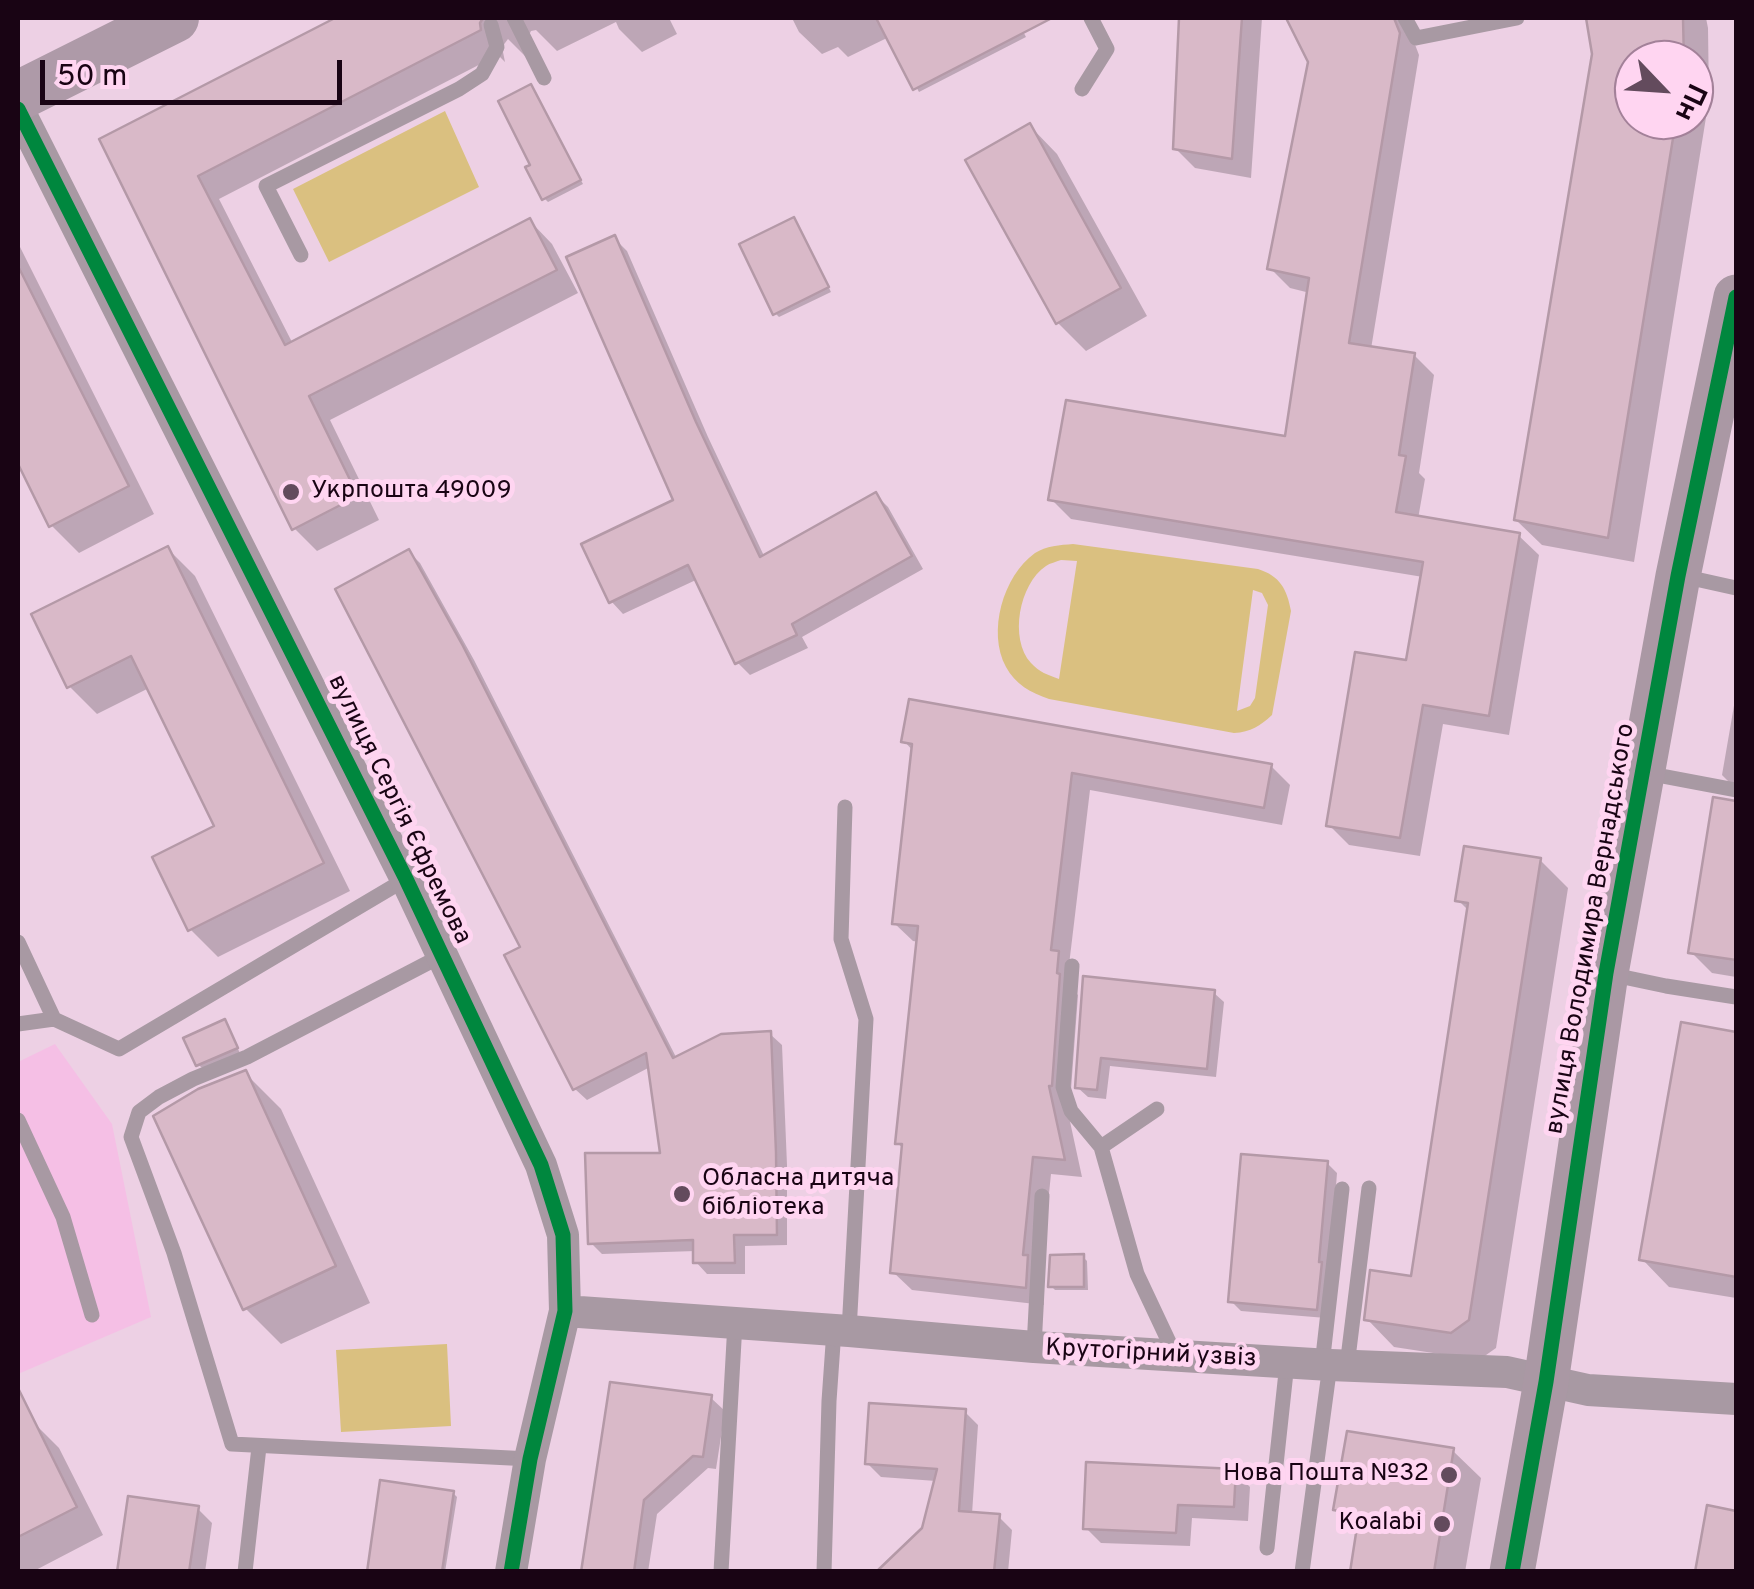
<!DOCTYPE html>
<meta charset="utf-8">
<style>
body{margin:0}
#map{position:relative;width:1754px;height:1589px;overflow:hidden;background:#edd0e4;font-family:Overpass,sans-serif}
canvas{display:block}
.frame{position:absolute;inset:0;border:20px solid #190414;pointer-events:none}
.north{position:absolute;left:1614px;top:40px;width:100px;height:100px;box-sizing:border-box;background:#ffd5f1;border:2px solid #a38199;border-radius:50%;rotate:115deg;font-size:28px;font-weight:700;line-height:40px;text-align:center;color:#190414}
.north::after{content:'';display:block;margin:auto;width:35px;height:45px;background:#634b5d;clip-path:polygon(50% 0,100% 100%,50% 72%,0 100%)}
.scale{position:absolute;left:40px;top:60px;width:302px;height:45px;box-sizing:border-box;border:5px solid #190414;border-top:0;padding-left:12px;font-size:30px;line-height:35px;white-space:nowrap;color:#190414;-webkit-text-stroke:8px #ffd5f1;paint-order:stroke}
</style>
<div id="map">
<canvas width="1754" height="1589"></canvas>
<div class="frame"></div>
<div class="north">Пн</div>
<div class="scale">50 m</div>
</div>
<script>
const g = document.querySelector('canvas').getContext('2d');
g.lineJoin = 'round';
function fill(path, color) {
  g.fillStyle = color;
  g.fill(path, 'evenodd');
}
function stroke(path, color, width, dash) {
  g.strokeStyle = color;
  g.lineWidth = width;
  g.lineCap = dash ? 'butt' : 'round';
  g.setLineDash(dash || []);
  g.stroke(path);
}
function write(font, color, halo, rows, align = 'center') {
  g.font = font + ' Overpass,sans-serif';
  g.lineWidth = 10;
  g.setLineDash([]);
  g.textBaseline = 'middle';
  g.strokeStyle = halo;
  g.fillStyle = color;
  for (const [text, x, y, turn = 0] of rows) {
    g.save();
    g.translate(x, y);
    g.rotate((+turn || 0) * Math.PI / 180);
    g.textAlign = isNaN(turn) ? turn : align;
    if (halo) g.strokeText(text, 0, 0);
    g.fillText(text, 0, 0);
    g.restore();
  }
}
fill(new Path2D(`
 M55 1044 112 1124 151 1317 18 1374V1062Z`), '#f5bfe5');
fill(new Path2D(`
 M445 111 479 187 329 262 293 189Z
 M1073 544 1258 569C1280 576 1287 589 1291 611L1272 715C1260 726 1251 732 1234 733L1049 699C1031 693 1015 684 1006 667 987 632 1003 576 1035 553 1046 546 1060 545 1073 544ZM1061 560 1077 561 1059 679C1048 675 1039 672 1031 663 1009 639 1019 584 1046 566 1050 563 1056 562 1061 560ZM1253 590 1262 593 1268 605 1255 698 1250 706 1237 711Z
 M447 1344 451 1426 341 1432 336 1350Z`), '#dac080');
fill(new Path2D(`
 M340 18H669L677 34 642 52 619 29 616 22 557 51 536 30 531 31 525 43 532 63 508 39 502 47 505 62 498 55 219 199 293 344 530 221 552 244 578 293 330 420 379 520 317 551 294 528 102 140Z
 M792 18H1016L1026 37 919 92 889 37 848 57 838 47 822 54 799 32Z
 M1182 18H1262L1251 178 1195 168 1175 148Z
 M1289 18H1405L1419 55 1371 349 1414 355 1434 375 1419 473 1425 479 1418 519 1518 535 1539 555 1509 735 1443 724 1420 856 1349 845 1329 825 1408 663 1423 577 1071 519 1051 499 1288 439 1310 293 1290 288 1270 268 1311 61Z
 M1589 18H1706L1708 28 1709 99 1634 562 1542 545 1516 520 1595 54ZM1634 60H1694V120H1634Z
 M531 87 583 184 548 202 544 198 533 166Z
 M1030 126 1057 154 1147 316 1086 351 1058 323 968 161Z
 M794 220 798 224 831 292 779 317 775 313Z
 M614 238 627 251 708 437 765 558 876 495 888 507 923 569 802 637 808 648 750 675 737 662 698 579 623 614 611 601 676 502Z
 M18 243 154 514 79 553 51 525 18 458Z
 M168 549 195 576 350 891 218 957 190 929 218 827 149 688 97 714 69 686Z
 M409 552 420 563 474 660 677 1059 770 1034 782 1045 787 1165V1245L745 1246V1274H707L696 1262V1251L602 1254 591 1243 663 1155 650 1067 587 1100 575 1089 524 948Z
 M1736 694V789L1722 775Z
 M904 741 1271 766 1290 785 1282 825 1090 790 1069 965 1075 992 1078 995 1070 1103H1066L1082 1177 1051 1174 1041 1272 1044 1305 912 1290 893 1272 904 1149 897 1143 919 942 913 941 894 923 914 752Z
 M1718 800 1736 803V977L1712 973 1691 952Z
 M1540 860 1568 888 1496 1348 1479 1360 1394 1347 1367 1319 1413 1279 1470 912 1458 900Z
 M1085 979 1214 993 1224 1002 1216 1077 1110 1066 1106 1099 1088 1097 1077 1087Z
 M224 1022 240 1053 202 1068 198 1064Z
 M1683 1025 1736 1034V1298L1669 1287 1642 1259Z
 M245 1073 281 1109 370 1303 281 1344 245 1308Z
 M1327 1163 1337 1173 1326 1318 1241 1311 1231 1301Z
 M1083 1257 1087 1261 1088 1290H1055L1051 1286Z
 M711 1398 725 1411 716 1469 708 1468 657 1514 648 1572H583Z
 M965 1412 978 1425 972 1514 999 1517 1012 1530 1008 1572H879L925 1529 936 1481 881 1477 867 1463Z
 M31 1420 59 1448 103 1535 32 1572H18V1427Z
 M1453 1451 1481 1478 1465 1572H1352L1359 1532 1336 1509Z
 M1235 1472 1250 1487 1248 1521 1192 1518 1190 1546 1101 1543 1086 1528Z
 M453 1493 457 1497 445 1572H369Z
 M197 1508 212 1523 205 1572H120Z`), '#0003');
const building = new Path2D(`
 M335 18H483L480 23 481 30 198 176 285 345 530 218 557 270 309 396 358 496 292 530 99 139Z
 M876 18H1052L913 90Z
 M1179 18H1242L1232 159 1173 149Z
 M1286 18H1394L1400 33 1349 343 1415 353 1399 455 1406 456 1396 512 1520 533 1489 716 1423 705 1400 838 1326 826 1355 652 1406 660 1423 562 1048 500 1066 400 1285 436 1309 278 1267 269 1308 62Z
 M1586 18H1683L1684 60H1634V120H1676L1608 538 1514 520 1592 54Z
 M531 84 581 180 542 200 525 167 530 165 498 101Z
 M1030 123 1121 288 1056 324 965 160Z
 M794 217 829 287 773 315 739 244Z
 M615 235 696 422 760 557 876 492 912 556 792 624 797 635 735 664 688 565 609 603 581 544 673 500 566 257Z
 M18 266 129 486 49 527 18 464Z
 M168 546 324 863 188 931 152 857 214 826 131 656 67 688 31 614Z
 M409 549 463 646 673 1058 721 1034 771 1031 776 1152 777 1235H734L735 1263H693V1240L588 1244 585 1153H660L646 1053 573 1090 504 955 520 947 335 589Z
 M909 699 1272 764 1264 808 1072 773 1051 950 1059 951 1057 973 1060 974 1052 1086H1049L1065 1160 1033 1157 1023 1255H1028L1026 1288 890 1273 902 1144H895L918 926 892 924 912 744 901 742Z
 M1713 797 1736 801V960L1688 953Z
 M1464 846 1541 858 1469 1320 1451 1333 1364 1320 1370 1270 1411 1276 1468 903 1455 901Z
 M1083 976 1215 990 1207 1069 1101 1058 1097 1090 1075 1088Z
 M225 1019 238 1048 196 1066 183 1038Z
 M1681 1022 1736 1032V1277L1639 1260Z
 M246 1070 336 1266 243 1310 153 1116 198 1089Z
 M1241 1154 1328 1161 1319 1262H1322L1317 1310 1228 1302Z
 M1084 1254V1287H1048L1050 1255Z
 M610 1382 712 1395 703 1457 693 1456 644 1500 634 1572H581Z
 M18 1388 77 1507 18 1537Z
 M869 1403 966 1409 959 1511 1000 1514 994 1572H876L922 1528 937 1469 865 1464Z
 M1347 1431 1454 1448 1434 1572H1350L1359 1514 1333 1510Z
 M1086 1462 1236 1469 1234 1507 1178 1505 1176 1533 1083 1529Z
 M380 1480 454 1491 442 1572H367Z
 M128 1496 199 1506 189 1572H117Z
 M1707 1505 1736 1511V1572H1695Z`);
fill(building, '#d9b9c8');
stroke(building, '#b499a7', 2.5);
stroke(new Path2D(`
 M514 18 544 78
 M1405 18 1416 38 1517 18
 M1082 89 1107 49 1091 18
 M301 255 266 186 459 89 482 74 497 47 491 25
 M1682 576 1736 588
 M1646 773 1736 790
 M845 807 841 939 866 1019 849 1331
 M18 942 54 1019
 M443 955 247 1057 193 1079 159 1097 139 1112 131 1137 174 1253 232 1444 530 1459
 M1072 966 1063 1087 1071 1111 1101 1147
 M1609 974 1666 986 1736 997
 M18 1024 54 1019 119 1049 406 879
 M1157 1109 1101 1147 1137 1274 1176 1357
 M18 1120 63 1217 92 1315
 M1034 1347 1042 1196
 M1322 1365 1342 1189
 M1347 1366 1369 1188
 M1267 1548 1287 1363
 M245 1572 259 1447
 M721 1572 735 1323
 M824 1572 829 1401 834 1330
 M1302 1572 1330 1365`), '#a899a3', 15);
stroke(new Path2D(`
 M18 109 406 879 541 1165 563 1235 565 1311 530 1459 511 1572
 M565 1311 849 1331 1034 1347 1330 1365 1507 1372 1588 1390 1736 1399`), '#a899a3', 32);
stroke(new Path2D(`
 M1512 1572 1546 1382 1606 973 1678 576 1736 297`), '#aa98a4', 45);
stroke(new Path2D(`
 M18 96 174 18`), '#ae9aa8', 50);
stroke(new Path2D(`
 M18 109 406 879 541 1165 563 1235 565 1311 530 1459 511 1572
 M1512 1572 1546 1382 1606 973 1678 576 1736 297`), '#00873e', 15);
for (const [x, y, r, color] of [
 [291,492,10,"#634b5d"],
 [682,1194,10,"#634b5d"],
 [1449,1475,10,"#634b5d"],
 [1442,1524,10,"#634b5d"]
]) {
  const dot = new Path2D();
  dot.arc(x, y, r, 0, 2 * Math.PI);
  g.fillStyle = color;
  g.fill(dot);
  stroke(dot, '#ffd5f1', 4);
}
write('25px', '#190414', '#ffd5f1', [
 ["Укрпошта 49009",311,492],
 ["Обласна дитяча",702,1180],
 ["бібліотека",702,1209],
 ["Нова Пошта №32",1429,1475,"right"],
 ["Koalabi",1422,1524,"right"]
], 'left');
write('25px', '#190414', '#ffd5f1', [
 ["вулиця Сергія Єфремова",398,810,64],
 ["вулиця Володимира Вернадського",1592,929,-80],
 ["Крутогірний узвіз",1151,1355,3]
]);
</script>
